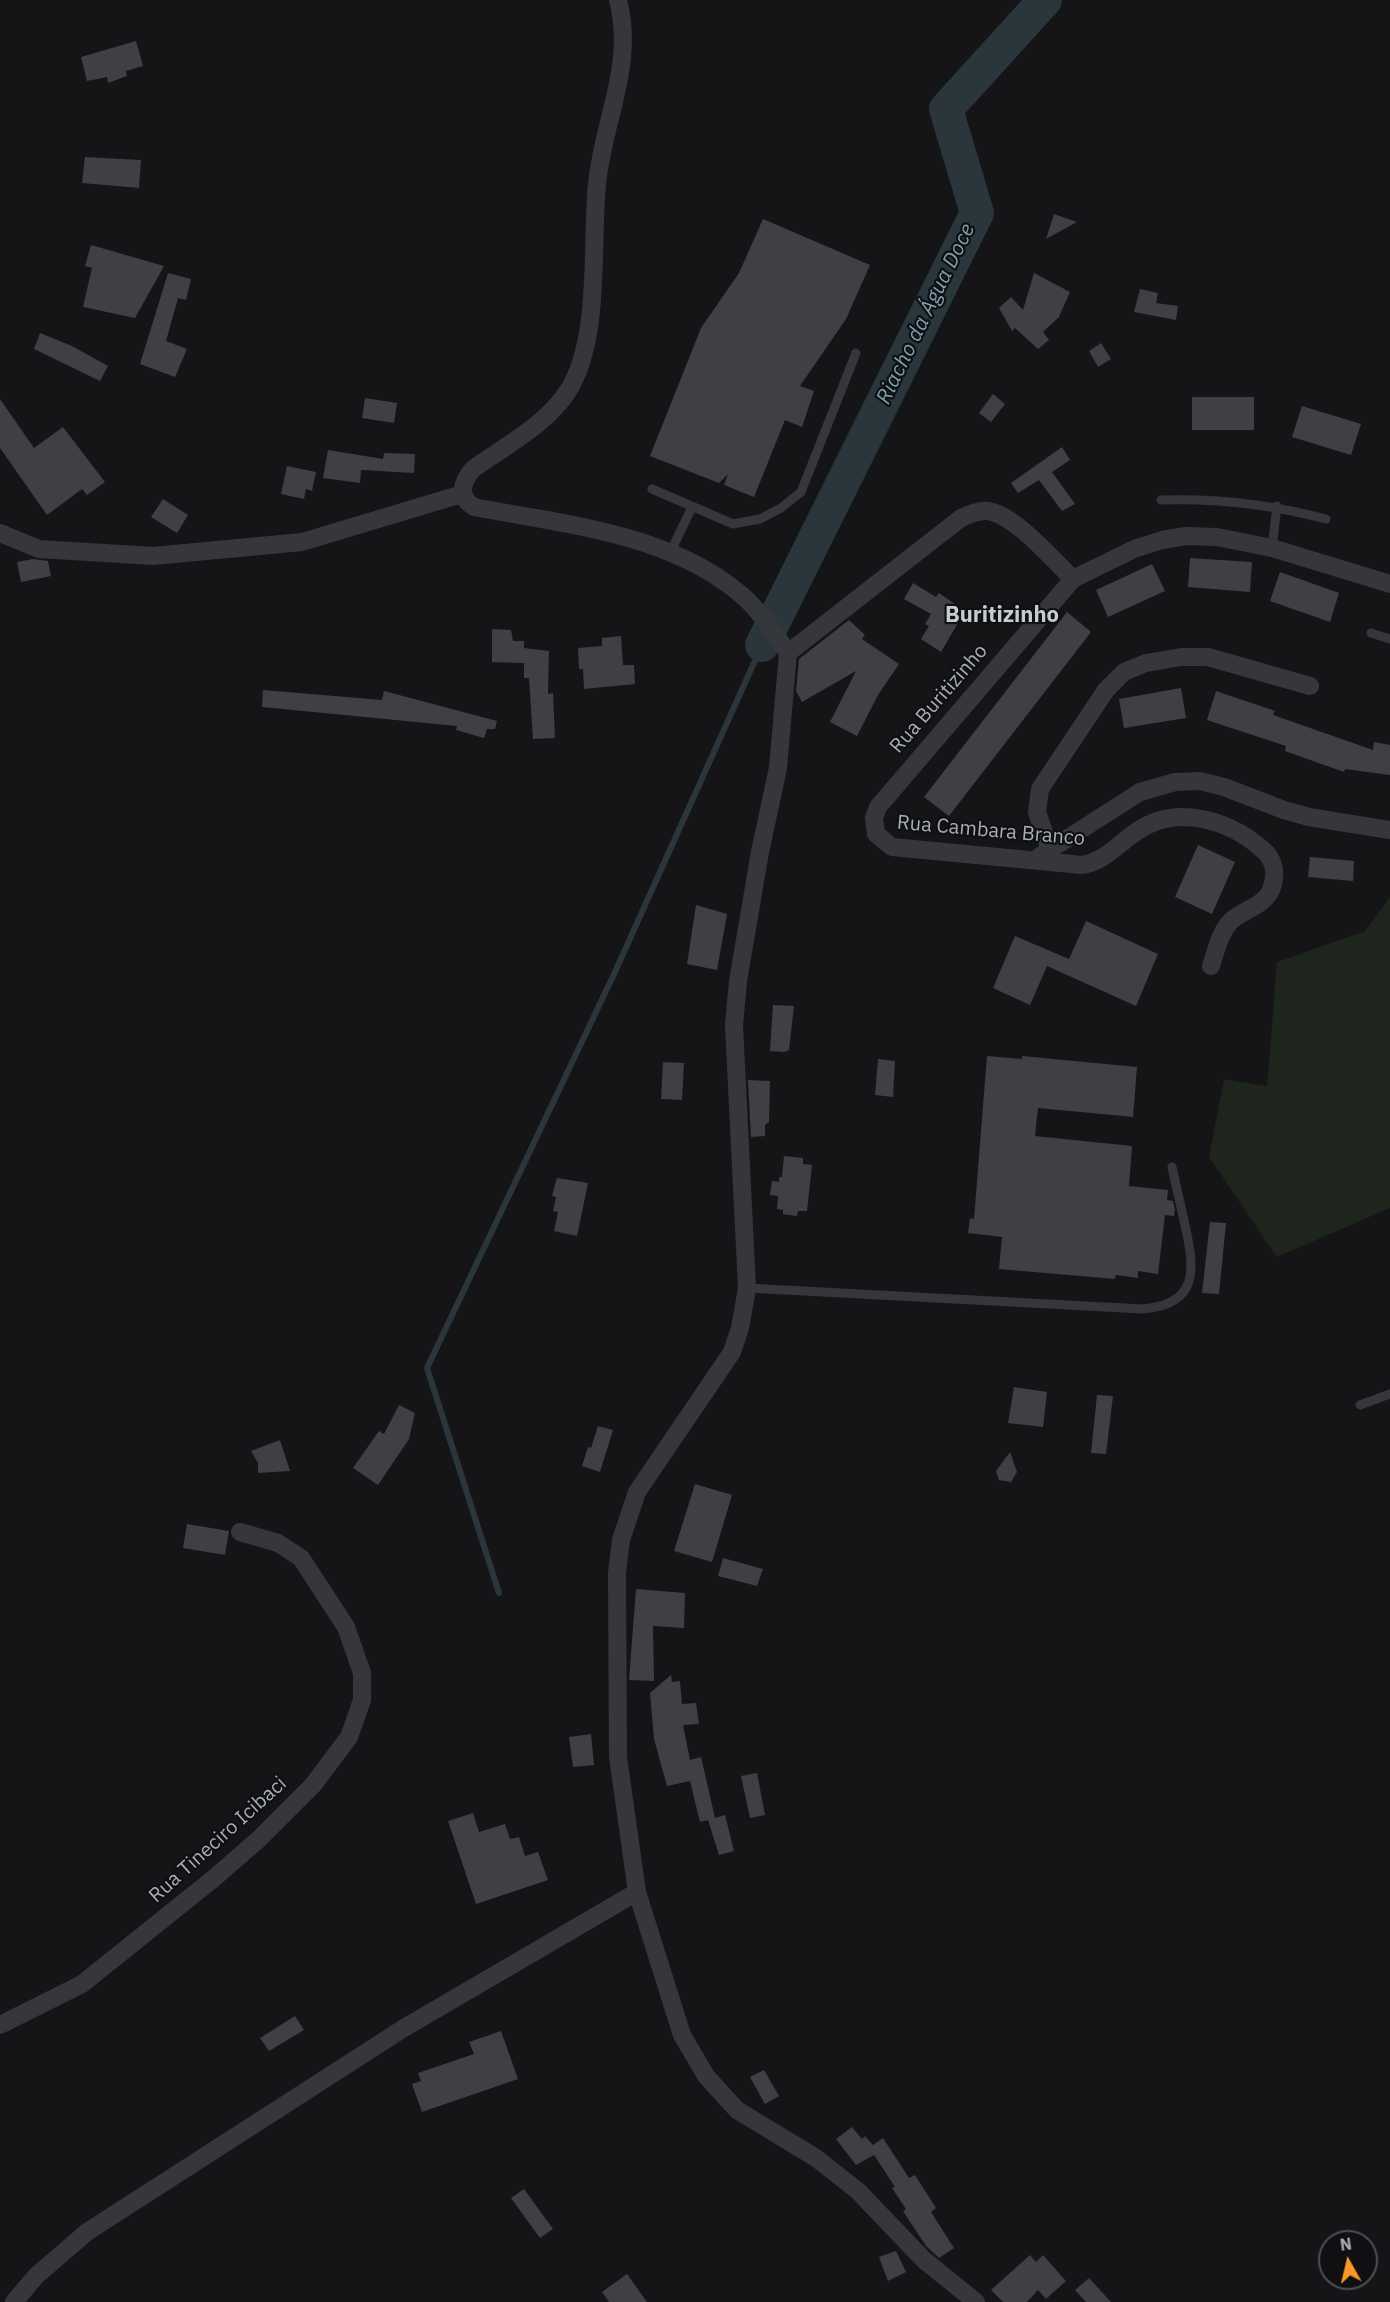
<!DOCTYPE html>
<meta charset="utf-8">
<style>
body{margin:0}
#map{position:relative;width:1390px;height:2302px;overflow:hidden;background:#151517;font-family:"IBM Plex Sans",sans-serif}
canvas{display:block}
.north{position:absolute;left:1318px;top:2230px;width:60px;height:60px;box-sizing:border-box;background:#101012;border:2px solid #4c4f54;border-radius:50%;rotate:352deg;font-size:16px;font-weight:700;line-height:24px;text-align:center;color:#a6aeb8}
.north::after{content:'';display:block;margin:auto;width:21px;height:27px;background:#f9982a;clip-path:polygon(50% 0,100% 100%,50% 72%,0 100%)}
</style>
<div id="map">
<canvas width="1390" height="2302"></canvas>
<div class="north">N</div>
</div>
<script>
const g = document.querySelector('canvas').getContext('2d');
g.lineJoin = 'round';
function fill(path, color) {
  g.fillStyle = color;
  g.fill(path, 'evenodd');
}
function stroke(path, color, width, dash) {
  g.strokeStyle = color;
  g.lineWidth = width;
  g.lineCap = dash ? 'butt' : 'round';
  g.setLineDash(dash || []);
  g.stroke(path);
}
function write(font, color, halo, rows, align = 'center') {
  g.font = font + ' "IBM Plex Sans",sans-serif';
  g.lineWidth = 4.5;
  g.setLineDash([]);
  g.textBaseline = 'middle';
  g.strokeStyle = halo;
  g.fillStyle = color;
  for (const [text, x, y, turn = 0] of rows) {
    g.save();
    g.translate(x, y);
    g.rotate((+turn || 0) * Math.PI / 180);
    g.textAlign = isNaN(turn) ? turn : align;
    if (halo) g.strokeText(text, 0, 0);
    g.fillText(text, 0, 0);
    g.restore();
  }
}
fill(new Path2D(`
 M1390 897V1208L1277 1257 1209 1157 1224 1079 1267 1086 1277 962 1365 931Z`), '#1d251d');
stroke(new Path2D(`
 M499 1593 427 1368 615 972 762 645`), '#2a363b', 6);
stroke(new Path2D(`
 M762 645 977 213 946 109 1045 0`), '#2a363b', 34);
fill(new Path2D(`
 M136 41 143 66 126 71 127 76 108 83 107 77 87 81 81 57Z
 M85 157 141 160 139 188 82 183Z
 M1054 214 1077 222 1046 239Z
 M763 219 870 265 846 319 800 386 814 391 802 427 785 420 754 497 724 485 728 474 719 483 650 456 701 328 739 273Z
 M91 245 164 266 135 318 83 307 92 268 85 266Z
 M168 273 191 279 186 300 178 298 166 341 187 349 175 377 140 364Z
 M1034 273 1070 292 1059 317 1043 332 1049 340 1038 349 1015 328 1012 331 999 308 1011 297 1023 310Z
 M1140 289 1158 293 1156 303 1178 306 1176 320 1134 312Z
 M40 333 72 346 108 366 100 381 34 349Z
 M1101 343 1111 359 1098 367 1089 351Z
 M993 394 1005 404 991 422 979 413Z
 M1192 397H1254V430H1192Z
 M365 398 397 403 394 423 362 418Z
 M0 399 34 448 63 427 105 482 87 495 82 489 47 515 0 448Z
 M1302 406 1361 424 1351 455 1292 437Z
 M1062 447 1070 460 1052 472 1075 504 1062 511 1039 480 1018 493 1011 483Z
 M328 450 383 459 384 453 415 454 414 473 361 470 360 483 323 478Z
 M287 466 316 472 312 491 306 489 304 499 281 494Z
 M163 499 188 515 177 533 151 517Z
 M1190 558 1252 562 1250 592 1188 587Z
 M33 559 48 561 51 576 21 582 17 562Z
 M1152 564 1165 591 1108 617 1096 590Z
 M1280 572 1339 593 1330 622 1270 601Z
 M913 583 936 597 939 593 965 611 941 652 921 639 929 626 925 624 931 614 904 599Z
 M1067 612 1091 632 949 816 924 797Z
 M849 620 865 635 862 639 899 664 878 695 857 736 830 722 856 671 802 702 796 691 799 659Z
 M492 629 511 630 513 641H524V648L549 651 548 694 553 693 555 738 533 739 529 678H524V663L492 662Z
 M621 636 623 665H634L635 684 584 689 583 669H579L578 648 602 646V638Z
 M1181 688 1186 718 1124 728 1119 699Z
 M263 690 382 700 384 691 497 721 495 729H487L484 738 456 730 457 726 262 707Z
 M1216 691 1275 711 1273 715 1373 750 1374 742 1390 745V775L1345 769 1344 772 1285 751 1286 746 1207 720Z
 M1198 845 1235 862 1212 914 1175 897Z
 M1310 857 1354 861 1353 881 1308 877Z
 M696 905 727 914 717 970 687 964Z
 M1086 921 1158 954 1136 1006 1047 966 1030 1005 993 988 1015 936 1069 959Z
 M773 1005 794 1006 789 1050 784 1052 770 1051Z
 M987 1056 1022 1059V1056L1137 1067 1133 1117 1038 1108 1035 1136 1132 1146 1129 1186 1168 1190 1167 1200 1173 1201 1175 1210 1174 1216 1165 1215 1158 1274 1138 1271V1278L1116 1275 1115 1279 999 1269 1002 1237 968 1233 970 1218 974 1219Z
 M878 1059 895 1061 893 1097 875 1095Z
 M663 1062 684 1063 682 1100 661 1099Z
 M748 1080 770 1081 769 1122 765 1125V1136L751 1137Z
 M784 1156 803 1158V1164L812 1165 807 1211H798L797 1216 783 1214V1210L777 1209 778 1196 770 1195 772 1181 779 1182V1177H782Z
 M557 1178 588 1183 577 1236 554 1231 558 1212 553 1211 556 1197 552 1196Z
 M1210 1222 1226 1223 1219 1294 1202 1293Z
 M1014 1387 1047 1392 1043 1427 1008 1423Z
 M1097 1395 1113 1396 1106 1454 1091 1453Z
 M399 1405 415 1413 409 1439 378 1485 353 1468 379 1431 384 1434Z
 M598 1426 613 1430 600 1472 582 1466 588 1447 591 1448Z
 M280 1440 290 1471 258 1473V1463L251 1451Z
 M1010 1452 1017 1472 1011 1482 999 1480 996 1471Z
 M695 1484 732 1495 712 1562 674 1551Z
 M187 1524 229 1531 225 1555 183 1548Z
 M723 1558 763 1569 757 1586 718 1576Z
 M636 1589 685 1593 684 1628 653 1626 654 1681 629 1680Z
 M671 1675 672 1682 680 1681 682 1704 696 1703 699 1724 683 1725 690 1760 701 1757 715 1818 725 1815 734 1851 719 1855 708 1820 700 1822 690 1781 667 1786 654 1739 650 1693Z
 M591 1734 594 1765 573 1767 569 1737Z
 M757 1773 765 1815 750 1818 741 1776Z
 M473 1813 479 1832 505 1824 510 1839 519 1837 525 1856 538 1852 548 1880 476 1904 448 1821Z
 M295 2016 304 2030 269 2051 260 2038Z
 M501 2031 518 2079 422 2112 412 2084 421 2081 418 2073 474 2054 469 2042Z
 M764 2070 779 2096 765 2104 750 2077Z
 M852 2127 862 2139 865 2136 873 2145 883 2138 909 2178 915 2175 936 2208 931 2212 954 2248 939 2258 926 2246 903 2211 906 2209 892 2188 895 2187 874 2155 856 2165 836 2139Z
 M524 2189 553 2229 540 2238 511 2198Z
 M896 2251 906 2272 888 2281 879 2257Z
 M1030 2255 1036 2262 1043 2255 1066 2281 1046 2299 1038 2290 1027 2302H1003L991 2290Z
 M627 2274 647 2302H609L602 2292Z
 M1089 2278 1111 2302H1086L1075 2290Z`), '#3f4044');
stroke(new Path2D(`
 M652 489 733 524 760 519 781 508 801 492 856 353
 M1161 500C1219 498 1270 504 1326 519
 M1272 548 1277 506
 M671 551 691 509
 M1371 633 1390 639
 M747 1288 1143 1309C1199 1304 1195 1270 1185 1225 1181 1206 1176 1186 1172 1167
 M1360 1405 1390 1394`), '#36373c', 9);
stroke(new Path2D(`
 M0 533 39 549 153 556 302 542 462 494
 M788 653 961 518C970 514 979 510 988 511 1015 515 1053 560 1073 579
 M1050 850 1037 812 1040 789 1106 690 1124 672 1146 663 1181 657H1208L1310 686
 M1040 856 1140 792 1175 782 1200 781 1224 787 1284 810 1309 817 1390 830
 M1211 966C1216 951 1220 931 1232 920 1243 910 1264 906 1271 890 1277 875 1275 859 1262 849 1228 819 1175 804 1136 832 1118 844 1104 862 1082 865L892 847 876 834 874 818 878 807 1073 579 1134 549 1162 540 1186 536 1217 537 1272 548 1390 584
 M637 1892 682 2035 706 2076 737 2110 816 2158 858 2191 924 2260 976 2302
 M0 2025 82 1984 213 1879 259 1839 313 1785 349 1737 362 1700V1673L346 1627 301 1558 278 1543 240 1532
 M14 2302 36 2276 87 2232 404 2028 637 1892 618 1757 617 1573 621 1540 637 1492 732 1352 740 1328 747 1288 734 1025 738 981 760 852 778 768 788 653C775 634 762 614 745 598 672 533 566 525 474 507 457 496 462 482 473 469 505 446 546 425 568 391 601 339 591 245 597 184 603 121 635 65 618 0`), '#36373c', 18);
write('20px', '#a6aeb8', '#101012', [
 ["Rua Buritizinho",939,699,-49],
 ["Rua Cambara Branco",991,831,5],
 ["Rua Tineciro Icibaci",218,1840,-42]
]);
write('italic 21px', '#7ba1b4', '#101012', [
 ["Riacho da Água Doce",926,314,-64]
]);
write('bold 22px', '#c7ccd3', '#101012', [
 ["Buritizinho",1002,616]
]);
</script>
